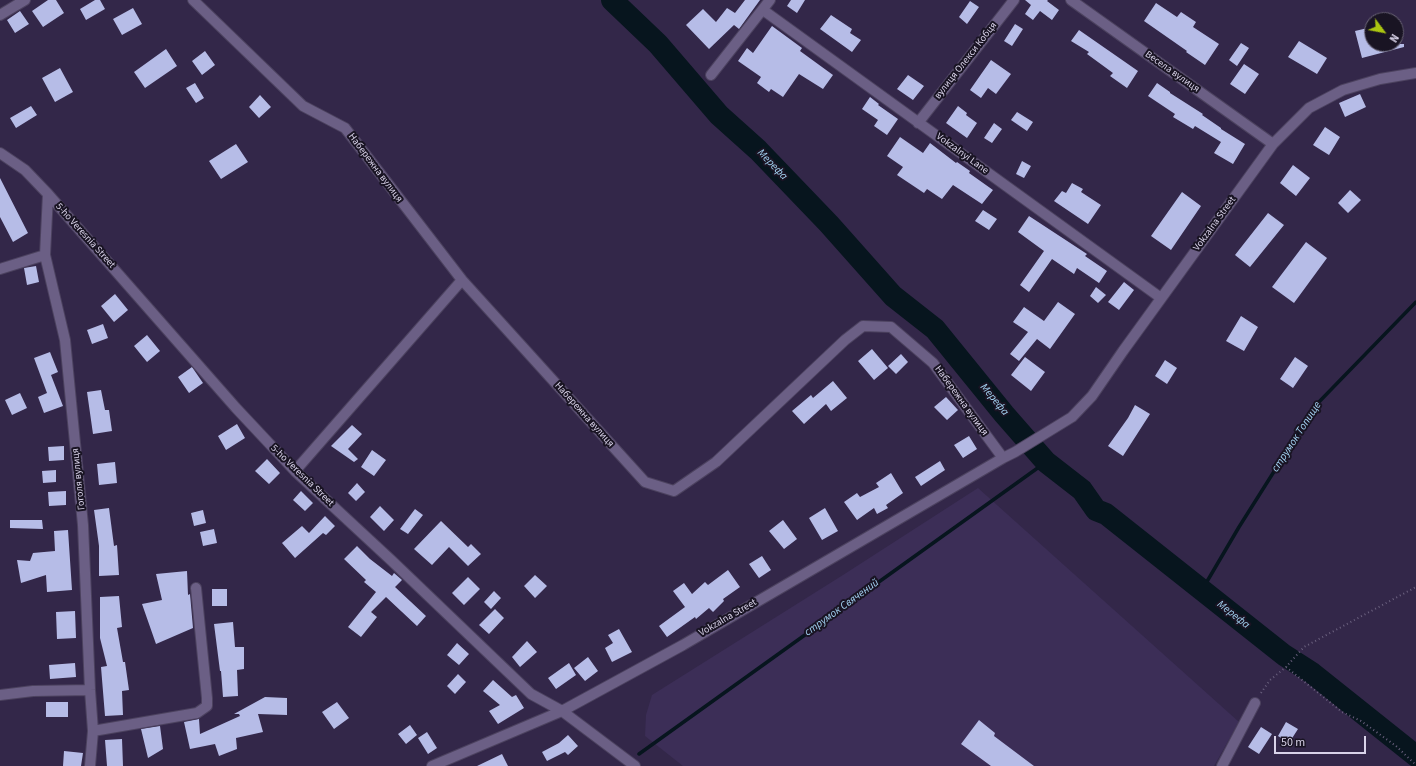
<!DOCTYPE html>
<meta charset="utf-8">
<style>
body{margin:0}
#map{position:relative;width:1416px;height:766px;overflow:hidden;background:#332749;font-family:"Source Sans 3",sans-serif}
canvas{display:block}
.north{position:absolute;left:1364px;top:12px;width:40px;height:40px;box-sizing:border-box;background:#191423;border:1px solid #666072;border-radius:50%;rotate:122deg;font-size:11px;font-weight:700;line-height:16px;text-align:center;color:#d9d3e9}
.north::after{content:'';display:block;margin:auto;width:14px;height:18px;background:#acc611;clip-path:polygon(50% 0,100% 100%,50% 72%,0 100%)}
.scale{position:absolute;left:1274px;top:736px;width:92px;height:18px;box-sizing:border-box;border:2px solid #d9d3e9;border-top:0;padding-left:5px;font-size:12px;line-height:14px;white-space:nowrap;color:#d9d3e9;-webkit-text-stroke:3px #191423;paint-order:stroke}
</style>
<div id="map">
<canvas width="1416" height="766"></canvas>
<div class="north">N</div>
<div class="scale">50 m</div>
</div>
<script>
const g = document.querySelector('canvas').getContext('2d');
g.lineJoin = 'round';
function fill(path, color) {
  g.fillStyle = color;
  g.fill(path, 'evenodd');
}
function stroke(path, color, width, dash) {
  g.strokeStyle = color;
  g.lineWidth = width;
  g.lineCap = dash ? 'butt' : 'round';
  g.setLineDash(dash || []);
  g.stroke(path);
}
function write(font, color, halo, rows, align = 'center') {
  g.font = font + ' "Source Sans 3",sans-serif';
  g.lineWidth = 4;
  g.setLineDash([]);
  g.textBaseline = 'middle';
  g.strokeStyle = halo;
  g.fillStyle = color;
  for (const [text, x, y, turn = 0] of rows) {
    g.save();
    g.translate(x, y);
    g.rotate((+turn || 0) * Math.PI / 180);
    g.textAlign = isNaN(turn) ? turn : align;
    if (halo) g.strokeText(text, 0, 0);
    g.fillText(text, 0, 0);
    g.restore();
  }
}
fill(new Path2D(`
 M978 488 1239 722 1214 766H683L645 736 646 715 652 695 843 575Z`), '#3c2e57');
stroke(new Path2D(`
 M1202 590 1239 527 1316 405 1416 302
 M639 754 1046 462`), '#07151e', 3.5);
stroke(new Path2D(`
 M612 0 658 44 719 115 758 150 829 224 893 296 935 329 1004 414 1046 462 1082 490 1096 510 1106 514 1284 655 1312 673 1416 756`), '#07151e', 22);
fill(new Path2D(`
 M48 0H56L64 13 43 27 32 11Z
 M95 0H100L105 9 86 20 80 9Z
 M745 0H760L739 29 734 25 709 49 686 25 703 9 716 22 727 8 735 13Z
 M791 0H805L797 13 787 6Z
 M1025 0H1048L1047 1 1059 10 1052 20 1040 11 1033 20 1025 14 1031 5Z
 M970 1 979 7 967 24 959 17Z
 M1156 3 1177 17 1181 12 1196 22 1193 27 1219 44 1205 65 1186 52 1187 51 1144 21Z
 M133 8 142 24 122 35 113 19Z
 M20 11 29 24 15 33 7 20Z
 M831 15 852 29 850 33 861 40 852 52 820 29Z
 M1015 24 1023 29 1012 46 1004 41Z
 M772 26 802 48 800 51 833 75 823 89 799 74 783 97 771 89 769 92 757 83 761 77 738 61 747 48 753 53Z
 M1372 27V44H1404V47L1362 58 1355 31Z
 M1079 30 1138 71 1127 88 1110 76 1113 73 1087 54 1089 52 1071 41Z
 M1299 41 1327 58 1317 74 1288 57Z
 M1241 43 1249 48 1237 66 1229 60Z
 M166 49 177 66 145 88 134 72Z
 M205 51 215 65 202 75 192 61Z
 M991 60 1011 74 996 94 988 88 981 98 970 90Z
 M1244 64 1259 74 1245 94 1230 84Z
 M60 68 73 92 55 102 42 78Z
 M908 75 924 86 913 100 897 89Z
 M195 83 204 98 196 103 186 88Z
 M1157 83 1170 92V93L1203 114 1202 115 1221 128V129L1245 144 1233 164 1214 153 1221 142 1195 126 1193 129 1173 117 1175 114 1148 96Z
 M1360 94 1366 107 1345 117 1339 103Z
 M260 95 271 107 259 118 249 107Z
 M870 97 879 104 878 105 898 119 887 135 874 126 878 120 862 109Z
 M31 106 37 115 16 128 10 118Z
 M958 106 967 113 966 115 977 123 967 138 946 123Z
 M1017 112 1033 122 1027 131 1011 120Z
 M994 123 1002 129 992 143 984 138Z
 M1325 127 1340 137 1329 155 1313 145Z
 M900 137 923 153 930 143 956 163 957 162 970 171 969 173 993 190 982 204 953 185 942 199 927 189 924 193 897 175 903 167 887 156Z
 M236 144 248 162 221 179 209 161Z
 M1022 161 1031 166 1024 178 1016 174Z
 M1293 165 1310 178 1296 196 1280 183Z
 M0 178 28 233 13 242 0 217Z
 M1072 183 1083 189 1081 192 1101 205 1088 224 1054 201 1062 191 1066 193Z
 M1350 190 1361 200 1348 213 1338 203Z
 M1182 192 1201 206 1171 250 1151 236Z
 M983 210 997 219 989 230 975 221Z
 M1268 213 1284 225 1250 267 1235 255Z
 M1029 216 1087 254 1085 256 1107 271 1099 283 1077 268 1074 274 1052 259 1029 292 1020 285 1044 251 1018 232Z
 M1306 242 1327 258 1294 303 1272 287Z
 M36 266 39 282 27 285 24 268Z
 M1124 282 1134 290 1119 310 1108 302Z
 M1096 287 1106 295 1098 303 1090 296Z
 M115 294 128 310 114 322 101 306Z
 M1058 302 1075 314 1050 349 1037 339 1019 361 1010 354 1028 332 1013 322 1024 307 1044 321Z
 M1241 316 1258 327 1244 351 1226 341Z
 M103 324 108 338 92 344 87 330Z
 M147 335 160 351 147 362 134 346Z
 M872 349 888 368 874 380 858 361Z
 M50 352 58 372 51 375 63 406 44 413 38 397 47 393 34 358Z
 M901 354 908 362 896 374 888 366Z
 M1025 357 1045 372 1031 391 1011 375Z
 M1295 357 1308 366 1293 388 1280 379Z
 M1165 360 1177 368 1167 384 1155 376Z
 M192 367 203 383 189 393 178 377Z
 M833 381 847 398 831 411 826 404 804 424 792 411 811 395 813 398Z
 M101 390 105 410H109L112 431 93 434 87 392Z
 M20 393 27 408 12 415 5 400Z
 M946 397 958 410 947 420 934 407Z
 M1135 405 1150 414 1123 456 1108 446 1128 418Z
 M237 424 245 438 226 450 218 436Z
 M352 425 362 434 348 449 358 459 354 462 331 446Z
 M969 436 977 449 963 458 954 445Z
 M64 446V460L49 461 48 447Z
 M372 450 386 460 374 476 361 467Z
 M267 459 280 473 269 484 255 471Z
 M940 461 945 470 921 486 915 477Z
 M115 462 117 483 99 485 97 464Z
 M56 470V482L43 483 42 471Z
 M891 473 903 493 886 505 888 508 877 514 874 508 857 520 844 502 857 493 860 497 879 487 876 483Z
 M357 483 365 492 356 501 348 493Z
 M66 491V505L49 506 48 492Z
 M301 491 313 503 305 511 293 500Z
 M380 506 394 520 384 531 370 517Z
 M109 508 114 546 117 545 119 575 99 576V546L94 510Z
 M825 508 838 531 822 540 809 518Z
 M415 509 423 515 408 534 400 529Z
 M203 510 206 523 194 526 191 513Z
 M325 516 335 526 326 535 323 533 295 558 282 543 302 526 309 533Z
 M10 520H42L43 529 10 528Z
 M783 520 797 539 784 549 769 531Z
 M441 521 468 547 471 544 481 554 468 566 449 547 432 565 414 549Z
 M214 529 217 543 203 546 200 532Z
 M68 530 72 590 47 592 46 575 21 583 17 560 30 561 33 553 55 551 54 531Z
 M357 546 370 559 392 576 394 573 402 580 395 587 426 616 417 626 386 597 371 612 377 617 361 637 348 627 376 592 364 582 366 580 344 559Z
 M762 556 771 570 759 578 749 564Z
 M728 570 740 587 723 599 724 601 713 612 709 608 696 619 695 617 667 637 659 626 685 607 673 591 684 583 692 594 705 582 708 585Z
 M187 571 188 595 190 594 193 628 156 644 142 604 162 600 156 574Z
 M535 575 547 586 535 598 524 586Z
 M468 577 480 589 464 605 452 593Z
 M212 589H227V606H212Z
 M494 591 501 598 491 609 484 602Z
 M119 596 122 627 117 628 123 662H125L129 690 122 691 123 715 105 716 101 667 107 666 100 638V597Z
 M495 609 504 618 489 634 479 625Z
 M75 611 76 638 57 639 56 612Z
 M233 622 235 647H244V669L237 670 238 696 223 697 221 671H220L214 624Z
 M619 629 632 652 612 662 605 648 613 643 608 635Z
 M527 641 537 652 520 667 512 657Z
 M457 643 469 654 459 665 447 655Z
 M588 657 598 671 585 681 574 668Z
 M75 663 76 677 50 679 49 665Z
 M569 663 576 675 556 689 548 678Z
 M458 674 466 682 455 694 447 686Z
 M493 680 512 697 516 695 524 708 498 724 489 711 500 705 483 691Z
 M265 697 287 698V715L258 714 263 732 236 738 237 749 219 756 215 744 190 749 184 722 199 719 200 734 240 716 239 714H234Z
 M46 702H68V717H46Z
 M337 702 349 718 334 729 322 712Z
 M979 720 995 733 994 736 1034 766H991L961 744Z
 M1286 722 1298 729 1289 743 1278 736Z
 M410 725 417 735 406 744 398 734Z
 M160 726 163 749 148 758 141 729Z
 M1261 727 1272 734 1259 754 1248 747Z
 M427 732 437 748 428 754 418 738Z
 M568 735 578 746 568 755 565 752 547 761 542 752 559 743Z
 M122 739 123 766H107L105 740Z
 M64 751 83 753 81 766H63Z
 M502 754 508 766H477Z`), '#b6bce7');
const minor = new Path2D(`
 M193 0 303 106 345 128 462 280 645 482 674 491 716 462 845 340 863 326 891 327 933 363 1003 458
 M1071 0 1273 144
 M763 10 1161 298
 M0 15 25 0
 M711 75 770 0
 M918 123 1014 0
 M0 153 25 170 48 194 236 408 295 471 392 561 531 694 562 711 635 766
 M48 194 45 255 65 340 83 525 90 690 93 731 90 766
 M0 269 45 255
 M295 471 462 280
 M0 695 33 691 90 690
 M93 731 197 713 207 706V698L196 588
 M432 766 562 711 683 645 1003 458 1015 452 1072 417 1092 396 1123 351 1273 144 1309 108 1343 90 1380 79 1416 73
 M1222 766 1255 703`);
stroke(minor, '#4c425f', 12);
stroke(new Path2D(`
 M1286 667 1342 712 1361 721 1396 746 1416 765
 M1261 693 1270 680 1286 667 1304 647 1416 587`), '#6b617f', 2, [1, 3]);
stroke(minor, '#6b5f85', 10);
write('10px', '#d9d3e9', '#191423', [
 ["вулиця Олекси Кобця",966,61,-52],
 ["Весела вулиця",1172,72,35],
 ["Vokzalnyi Lane",962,154,36],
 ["Набережна вулиця",375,168,53],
 ["Vokzalna Street",1215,224,-54],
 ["5-ho Veresnia Street",85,236,48],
 ["Набережна вулиця",961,401,54],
 ["Набережна вулиця",584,415,48],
 ["5-ho Veresnia Street",302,476,44],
 ["Гоголя вулиця",79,479,-96],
 ["Vokzalna Street",728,618,-30]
]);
write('italic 11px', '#a4d3f3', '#191423', [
 ["Мерефа",772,165,46],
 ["Мерефа",994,400,50],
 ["струмок Топище",1297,437,-57],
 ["струмок Свячений",842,608,-36],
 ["Мерефа",1233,615,38]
]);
</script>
